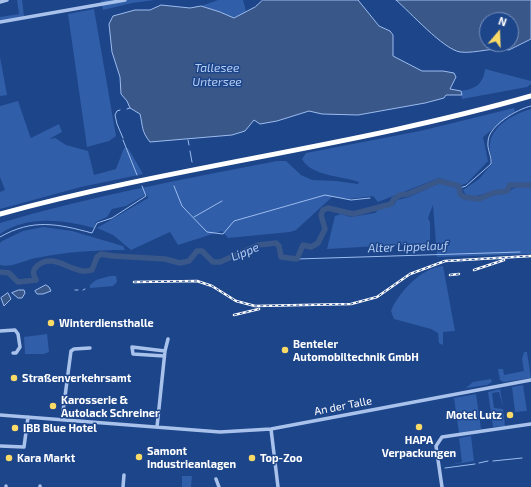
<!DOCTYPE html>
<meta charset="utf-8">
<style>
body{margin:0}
#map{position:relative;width:531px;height:487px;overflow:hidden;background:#1d458a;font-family:"Exo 2",sans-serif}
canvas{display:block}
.north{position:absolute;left:479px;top:12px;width:40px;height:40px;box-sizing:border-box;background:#1d458a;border:1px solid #778fb9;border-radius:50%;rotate:19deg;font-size:11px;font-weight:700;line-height:16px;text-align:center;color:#fff}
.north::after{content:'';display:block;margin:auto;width:14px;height:18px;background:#fbdb67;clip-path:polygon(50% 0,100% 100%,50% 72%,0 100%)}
</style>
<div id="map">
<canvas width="531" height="487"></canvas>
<div class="north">N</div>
</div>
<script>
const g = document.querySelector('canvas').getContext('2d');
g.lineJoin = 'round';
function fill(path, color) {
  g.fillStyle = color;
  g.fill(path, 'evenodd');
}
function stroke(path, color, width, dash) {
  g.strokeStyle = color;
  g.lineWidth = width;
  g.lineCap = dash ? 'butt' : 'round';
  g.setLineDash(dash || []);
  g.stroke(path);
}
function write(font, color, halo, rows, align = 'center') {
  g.font = font + ' "Exo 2",sans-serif';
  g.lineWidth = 3;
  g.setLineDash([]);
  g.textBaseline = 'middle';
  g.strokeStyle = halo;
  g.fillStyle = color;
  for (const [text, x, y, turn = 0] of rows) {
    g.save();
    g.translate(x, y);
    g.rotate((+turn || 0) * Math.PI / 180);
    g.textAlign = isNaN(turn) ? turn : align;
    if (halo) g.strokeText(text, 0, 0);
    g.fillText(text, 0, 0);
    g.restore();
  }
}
fill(new Path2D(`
 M17 0H22L24 16 0 21V17L19 14Z
 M106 0H155L132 3 103 10 101 1Z
 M218 0H243L246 11 240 16 232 18 220 12 201 6Z
 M94 9 116 136 109 141 87 147 68 14Z
 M0 57 7 95 0 96Z
 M485 69 531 81V84L527 87 462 99 461 91C476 89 483 84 485 69Z
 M18 101 30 136 5 148 30 136 31 138 59 124 62 132 49 139 55 138 66 145 88 151 94 175 116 169 124 148H128L143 174 81 187 0 209V192L5 190 0 177V106Z
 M514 108 515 111 483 137 488 161 467 183 462 185 439 178 378 202 373 196 350 199 332 197 296 230 290 232 228 238 222 231 178 245 170 232 131 250 113 235 97 228 148 198 147 194 126 206 112 209 107 217 96 222 94 228C63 220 28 215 0 234V223C91 196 184 179 277 161H286L301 175 312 180 336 181 358 184 359 182C342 176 311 176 302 159L306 153 420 131Z
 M531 109V183L510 184 506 189C501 191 498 190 493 191 484 193 468 203 463 190L479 179 492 164C493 157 488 150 490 143 493 124 515 114 531 109Z
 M438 184H446L458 189 463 198 480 200 494 195 508 193 512 189 519 187H531V254L437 257 433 205 428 218 430 222V243L327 249 335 216 341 214 351 217 375 213 381 207 394 205 397 200 409 197Z
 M43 227 72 231 123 246 125 250C95 250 65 252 36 258 24 260 12 268 0 265V243L2 241 23 231Z
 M443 266 455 331 443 332V345L439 343 438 333 431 329 394 319 391 311C398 293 422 267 443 266Z
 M110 276H116L117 282 113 286 90 288V285L96 280Z
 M47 334 49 352 44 354H25L24 337Z
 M524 352H527L531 378 504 382 500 380 498 369H503L504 375 524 371 522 359Z
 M491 379 492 382 487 385 466 388 473 382Z
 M523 385 527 411 515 412 512 387Z
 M500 389 503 407 499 392 492 393 494 408 503 409 505 426 493 427 488 392Z
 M476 394 481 429 459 433 454 398Z
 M471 436 474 461 449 465 462 462 459 438Z
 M182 476H192L191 487H182Z`), '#315ea8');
const water = new Path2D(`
 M263 0H358L379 26 390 31 393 35V56L422 71H443L454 73 456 77 450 89 461 91 462 95H446L444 98 425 103 358 115 322 114 309 111 277 121 260 124 254 120 245 131 232 135 150 142C141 131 143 126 140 114L130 108 127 101 121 94 120 77 112 52 109 24 113 16 135 10H150L161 5 190 8 201 6 220 12 234 18 255 7Z
 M396 0H531V39L509 50C496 46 475 54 460 52 443 49 410 12 396 0ZM487 20H511V44H487Z
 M46 285 49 287 51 291 43 294H37L35 291Z
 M19 290H24L25 293 22 298H18L12 293Z
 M8 293 11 299 4 306 1 298Z`);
fill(water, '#3a578a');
stroke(water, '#9cbcee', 1);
stroke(new Path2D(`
 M127 109 130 108
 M120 110 117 111 115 115 117 124 123 138
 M123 140 137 175
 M188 140 189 145
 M190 151 192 162
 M174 186 182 206 207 232 223 234 234 221 325 195 351 200 370 198
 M460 188 466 186 491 164C492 156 487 150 488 142 488 126 517 109 531 106
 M194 217 222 201
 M0 237C33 218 58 224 92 233L97 223 112 218 146 196 142 186
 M297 259 520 252
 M75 290H78
 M83 290 85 289
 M493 461 522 458
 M479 463 488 461
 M445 468 475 464`), '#9cbcee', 1);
stroke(new Path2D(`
 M0 272 9 273 18 282 36 280C33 274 32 271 37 266 52 253 67 269 83 271 86 272 89 270 92 270L97 257 101 254 113 256 165 259 180 263 189 261 197 251H202L213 262H220L258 245 276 243 279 246 281 257 297 259 303 245 311 247 318 243 325 229 321 215 323 210 328 208 353 214 391 204 394 199 400 195 408 194 439 181 459 186 460 194 464 197 479 199 493 193 507 191 510 185H531`), '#3a578a', 5.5);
stroke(new Path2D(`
 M0 2 7 0
 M0 22 125 0
 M0 331 15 330 18 334 20 347 16 353H13
 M164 356 133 354 132 347 165 351
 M0 415 220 432 271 429 531 380
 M62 419 71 351 74 349 90 348
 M157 427 165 351 168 339
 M271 429 278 487
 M0 446 24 447 28 417
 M216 479 219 487
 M6 486V487
 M40 487V486
 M123 487 124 475
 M442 487 436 446 442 437 531 424`), '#a9c2ec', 3.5);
stroke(new Path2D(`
 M0 214C175 166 357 146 531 96`), '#fff', 5);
const rail = new Path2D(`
 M474 270 504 260
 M450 275 459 274
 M134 282 197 281 212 286 236 301 255 306 351 304 377 297 410 274 445 261 531 256
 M234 315 259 309`);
stroke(rail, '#fff', 2.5);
stroke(rail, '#1d458a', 1, [3]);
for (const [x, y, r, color] of [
 [51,323,4,"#fbdb67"],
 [285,350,4,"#fbdb67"],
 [14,378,4,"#fbdb67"],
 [53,406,4,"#fbdb67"],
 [510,415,4,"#fbdb67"],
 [419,427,4,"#fbdb67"],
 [15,428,4,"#fbdb67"],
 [139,457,4,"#fbdb67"],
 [9,458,4,"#fbdb67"],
 [252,458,4,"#fbdb67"]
]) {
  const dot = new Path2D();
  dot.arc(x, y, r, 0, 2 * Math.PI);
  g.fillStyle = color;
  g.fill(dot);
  stroke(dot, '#1d458a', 1.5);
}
write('bold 11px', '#fff', '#1d458a', [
 ["Winterdiensthalle",59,323],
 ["Benteler",293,344],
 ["Automobiltechnik GmbH",293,357],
 ["Straßenverkehrsamt",22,378],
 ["Karosserie &",61,400],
 ["Autolack Schreiner",61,413],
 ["Motel Lutz",502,415,"right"],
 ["IBB Blue Hotel",23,428],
 ["HAPA",419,440,"center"],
 ["Verpackungen",419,453,"center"],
 ["Samont",147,451],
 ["Industrieanlagen",147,464],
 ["Kara Markt",17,458],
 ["Top-Zoo",260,458]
], 'left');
write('11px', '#fff', '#1d458a', [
 ["An der Talle",343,406,-11]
]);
write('italic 12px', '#b4cdf3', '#1d458a', [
 ["Tallesee",217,68],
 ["Untersee",217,82],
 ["Alter Lippelauf",408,247,-2],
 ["Lippe",245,252,-22]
]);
</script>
